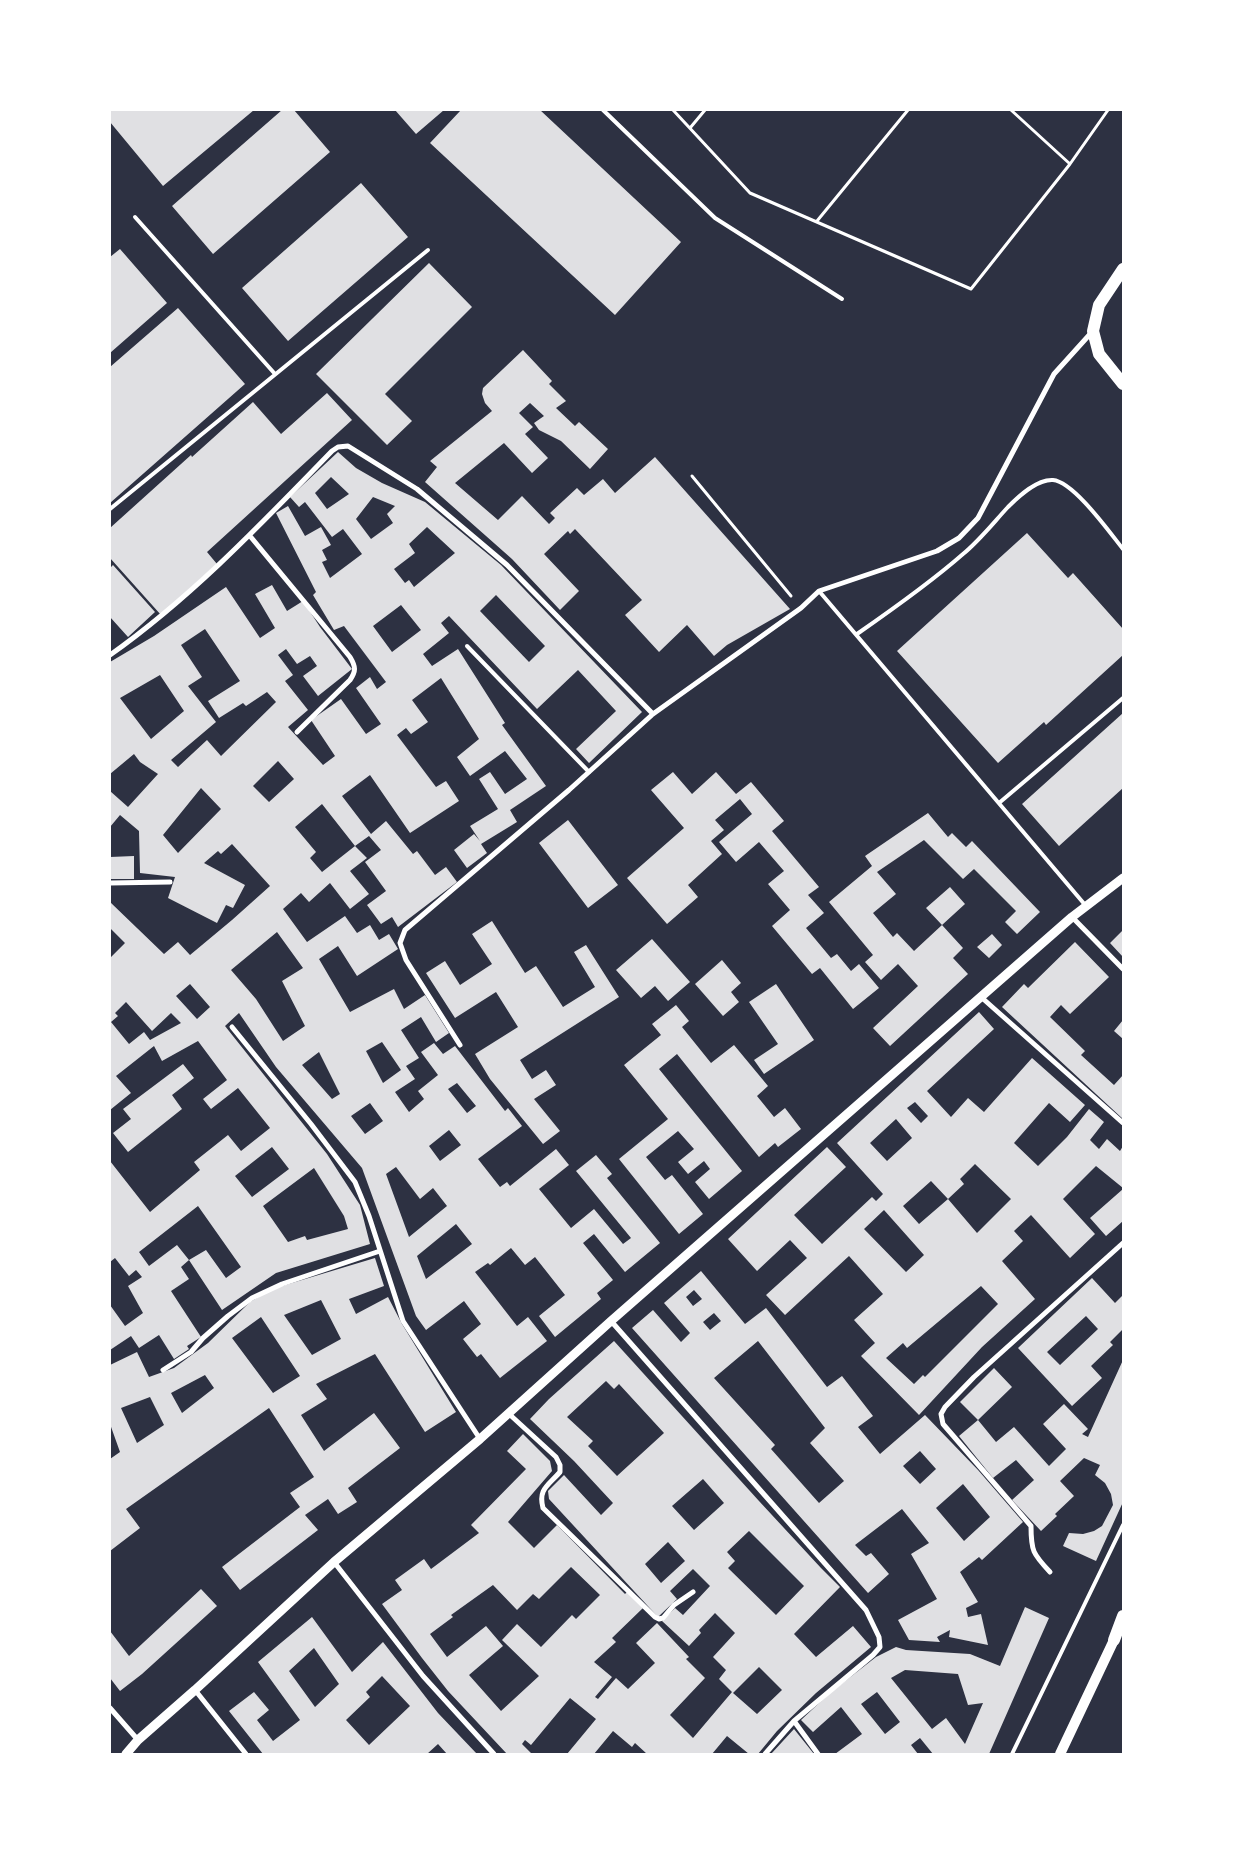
<!DOCTYPE html>
<style>
body{margin:0}
#map{position:relative;width:1233px;height:1864px;overflow:hidden;background:#2d3142;font-family:Ubuntu,sans-serif}
canvas{display:block}
.frame{position:absolute;inset:0;border:111px solid #fff;pointer-events:none}
</style>
<div id="map">
<canvas width="1233" height="1864"></canvas>
<div class="frame"></div>
</div>
<script>
const g = document.querySelector('canvas').getContext('2d');
g.lineJoin = 'round';
function fill(path, color) {
  g.fillStyle = color;
  g.fill(path, 'evenodd');
}
function stroke(path, color, width, dash) {
  g.strokeStyle = color;
  g.lineWidth = width;
  g.lineCap = dash ? 'butt' : 'round';
  g.setLineDash(dash || []);
  g.stroke(path);
}
fill(new Path2D(`
 M110 110H254L163 186 110 122Z
 M282 110H294L330 152 213 254 172 206Z
 M395 110H444L416 134Z
 M461 110H540L681 242 615 315 430 143Z
 M361 183 408 237 288 341 242 288Z
 M120 249 167 303 110 353V257Z
 M429 263 472 307 385 394 412 421 387 445 316 374Z
 M178 308 245 384 110 503V367Z
 M523 350 552 381 549 384 566 401 556 408 575 426 579 422 608 449 590 469 561 441 539 430 534 423 544 416 530 403 519 413 533 427 525 434 548 458 532 473 504 443 455 483 498 520 522 496 549 524 555 518 550 513 577 488 584 495 603 479 615 493 655 457 790 609 727 645 714 656 687 625 659 652 625 615 642 600 575 529 570 534 568 531 544 554 579 591 560 610 512 559 425 482 437 467 430 461 492 411 485 403 482 394 483 388Z
 M327 393 352 420 207 552 217 564 161 615 110 558V528L191 455 192 457 253 402 281 434Z
 M338 452 356 468 382 483 425 502 501 565 642 712 589 763 576 749 616 711 578 670 537 709 449 616 441 623 449 633 423 654 432 666 458 649 505 723 502 725 546 786 510 810 517 822 481 844 487 853 467 868 454 850 474 834 480 841 470 826 498 809 479 779 490 772 505 794 527 779 505 751 470 776 457 757 479 739 441 678 412 700 428 722 411 734 406 728 397 735 436 787 446 781 459 801 410 833 370 775 342 796 371 834 386 821 413 854 417 851 435 875 446 867 457 882 398 927 392 917 381 924 367 905 386 891 365 862 381 850 369 836 355 846 322 804 295 827 316 852 310 858 322 872 355 846 367 858 350 871 369 894 350 909 330 883 309 902 301 893 283 909 307 942 345 916 357 933 370 925 379 940 389 934 398 949 357 976 338 946 319 959 350 1012 394 989 404 1009 425 995 449 1033 436 1042 421 1017 401 1030 419 1058 406 1066 415 1079 395 1092 409 1112 424 1099 418 1091 438 1075 421 1052 434 1043 443 1054 455 1046 505 1111 508 1108 522 1126 478 1159 500 1187 507 1182 510 1186 556 1149 569 1165 539 1189 571 1228 594 1209 623 1244 631 1238 576 1171 596 1155 612 1174 607 1178 660 1243 625 1272 594 1234 583 1243 613 1280 597 1293 601 1299 555 1337 539 1316 565 1295 535 1257 525 1265 511 1248 490 1265 488 1263 475 1272 517 1326 528 1317 547 1341 500 1378 481 1354 477 1357 463 1339 481 1324 464 1301 426 1330 416 1316 362 1168 276 1067 239 1013 225 1026 327 1154 360 1205 370 1244 276 1273 222 1310 189 1260 181 1267 189 1279 171 1291 201 1337 187 1346 189 1349 174 1359 159 1335 139 1348 131 1336 110 1350V1305L125 1326 143 1313 128 1286 142 1277 136 1270 129 1276 115 1258 110 1262V1161L150 1212 200 1170 194 1162 228 1135 241 1151 270 1128 238 1088 211 1109 203 1099 227 1080 198 1041 162 1061 154 1046 116 1076 131 1093 110 1110V958L125 943 110 928V902L164 954 178 942 190 955 232 920 270 886 232 844 221 854 218 851 204 863 245 885 233 908 226 905 217 923 168 898 175 877 140 873 139 831 120 815 110 827V791L128 807 158 774 140 762 134 754 110 774V662L154 636 226 587 260 638 275 628 255 594 272 585 287 611 303 601 320 627 352 669 318 696 303 676 317 666 310 656 297 664 286 649 278 655 293 675 285 681 308 710 288 727 323 765 335 756 311 720 341 699 366 734 381 724 356 688 370 677 377 689 386 682 344 626 334 630 313 595 316 592 276 513 288 506 305 536 321 527 331 545 322 550 327 560 322 562 330 578 362 554 343 529 332 537 305 502 299 507 290 497ZM331 477 349 494 327 509 315 493ZM373 497 395 506 387 514 393 523 371 539 356 519ZM427 527 455 553 414 587 409 580 405 583 394 569 415 553 409 544ZM496 595 545 646 529 662 480 611ZM401 605 421 630 392 652 373 626ZM205 629 240 681 208 701 219 718 243 703 246 706 267 692 276 702 221 756 207 740 178 767 171 760 216 722 188 686 202 677 181 645ZM160 675 184 711 151 739 120 698ZM278 761 294 779 269 802 253 786ZM201 788 221 809 178 853 163 835ZM277 932 303 968 282 981 305 1026 283 1041 256 999 231 970ZM190 984 210 1007 197 1019 176 996ZM126 1002 152 1031 171 1013 181 1023 150 1040 144 1032 129 1044 111 1022 118 1016 115 1013ZM382 1042 401 1070 383 1083 366 1051ZM319 1052 340 1094 332 1099 302 1065ZM457 1083 476 1106 467 1113 448 1089ZM370 1103 383 1121 365 1134 351 1116ZM449 1130 461 1145 440 1161 429 1146ZM272 1147 289 1169 252 1197 235 1176ZM396 1167 420 1199 433 1188 447 1206 409 1237 386 1174ZM314 1168 344 1216 348 1229 307 1240 305 1236 288 1242 263 1206ZM198 1206 241 1267 226 1278 206 1250 189 1260 177 1245 149 1266 139 1252ZM456 1224 472 1244 426 1279 417 1256Z
 M1027 533 1068 578 1073 573 1123 629V655L1046 725 1044 722 998 763 897 651Z
 M113 565 155 612 128 637 110 617V568Z
 M1123 713V788L1059 846 1022 804Z
 M673 772 692 794 716 772 736 794 751 782 784 821 772 831 819 887 808 895 824 913 806 928 831 958 837 954 851 971 859 964 879 988 853 1009 820 968 812 974 772 926 790 910 768 884 784 871 759 842 736 862 719 842 752 814 740 799 715 820 724 830 711 841 722 854 688 885 698 897 667 924 627 878 684 828 651 790Z
 M928 813 948 837 952 833 966 847 972 841 1040 912 1017 934 1005 922 1016 911 974 869 963 879 924 840 877 872 896 894 873 913 893 937 897 933 914 951 942 925 963 948 953 958 968 974 890 1046 873 1028 918 986 898 964 881 980 865 962 873 955 829 902 872 866 865 856Z
 M568 820 618 885 588 908 539 843Z
 M134 856V879H110V857Z
 M950 887 965 904 942 925 926 908Z
 M492 921 525 973 536 966 563 1007 595 987 574 952 586 945 619 997 520 1060 532 1079 546 1070 556 1085 534 1099 560 1131 543 1144 490 1079 475 1054 518 1027 496 992 455 1018 426 973 445 961 460 985 492 964 472 934Z
 M1123 930V957L1110 943Z
 M992 934 1002 945 989 958 977 947Z
 M652 939 690 982 668 1001 655 986 641 998 616 970Z
 M1075 942 1109 977 1070 1014 1061 1005 1050 1017 1085 1051 1081 1055 1114 1085 1123 1075V1119L1002 1007 1024 984 1028 988Z
 M722 960 741 983 731 992 739 1002 723 1016 695 984Z
 M776 984 814 1040 764 1074 754 1060 778 1044 749 1002Z
 M676 1005 689 1021 682 1027 711 1063 734 1045 768 1086 757 1096 774 1117 785 1108 801 1129 778 1147 775 1143 759 1157 677 1054 659 1069 742 1171 709 1199 695 1182 710 1169 704 1161 688 1174 678 1162 694 1149 678 1131 646 1157 665 1180 672 1175 703 1214 679 1234 619 1159 668 1119 624 1065 661 1035 652 1024Z
 M979 1012 994 1029 927 1091 951 1117 968 1098 984 1112 1032 1058 1085 1105 1070 1122 1049 1103 1014 1143 1038 1166 1067 1137 1089 1109 1104 1122 1090 1140 1099 1149 1107 1139 1120 1151 1123 1146V1188L1096 1166 1063 1199 1095 1234 1070 1258 1031 1215 1014 1231 1023 1241 1002 1261 1035 1299 982 1347 919 1415 861 1356 875 1343 854 1320 883 1294 849 1256 785 1315 766 1295 807 1258 790 1240 757 1271 728 1239 827 1147 846 1167 794 1215 822 1244 872 1197 876 1201 883 1194 837 1143ZM915 1102 928 1116 921 1123 907 1108ZM896 1119 912 1138 887 1161 870 1143ZM975 1164 1011 1199 977 1233 948 1199 964 1184 960 1179ZM931 1181 948 1199 919 1224 903 1206ZM884 1210 924 1255 906 1272 864 1229ZM981 1286 998 1304 925 1377 923 1375 914 1384 886 1358 903 1343 907 1348Z
 M1123 1020V1039L1114 1031Z
 M183 1064 194 1078 172 1095 182 1109 128 1152 113 1133 131 1119 123 1109Z
 M1123 1189V1221L1106 1236 1090 1218Z
 M375 1258 384 1286 349 1299 356 1314 388 1297 402 1324 456 1412 425 1432 375 1354 316 1384 327 1399 301 1415 324 1451 374 1413 400 1448 348 1488 357 1502 338 1514 328 1499 305 1515 318 1530 240 1590 222 1567 300 1507 290 1493 314 1477 269 1408 126 1509 140 1528 110 1551V1459L120 1452 110 1424V1365L137 1352 149 1377 174 1368 208 1343 250 1302 272 1289ZM321 1300 341 1339 312 1355 284 1315ZM261 1317 300 1376 273 1393 232 1338ZM205 1375 214 1388 182 1413 171 1393ZM150 1397 164 1425 137 1443 121 1408Z
 M701 1271 745 1324 766 1308 827 1387 842 1376 873 1416 858 1427 880 1454 925 1415 978 1470 1023 1522 982 1560 979 1557 960 1572 978 1602 966 1608 968 1617 981 1614 988 1645 949 1637 950 1630 937 1637 940 1642 909 1640 898 1620 937 1599 911 1554 929 1543 902 1509 855 1545 866 1556 871 1553 889 1574 868 1593 632 1328 653 1310 681 1342 690 1333 664 1303ZM694 1290 702 1299 693 1306 686 1297ZM714 1313 721 1321 710 1330 703 1322ZM758 1341 825 1428 810 1443 844 1481 819 1503 771 1449 775 1445 714 1378ZM920 1451 936 1469 920 1484 903 1466ZM963 1484 990 1517 964 1541 936 1508Z
 M1092 1278 1115 1303 1123 1295V1329L1110 1342 1113 1345 1091 1366 1102 1378 1072 1406 1018 1348ZM1086 1316 1098 1329 1060 1365 1047 1352Z
 M614 1341 759 1501 821 1568 840 1587 794 1634 816 1657 853 1626 871 1647 816 1693 777 1731 758 1754H749L727 1736 712 1754H647L635 1743 632 1747 613 1731 594 1754H567L596 1719 570 1698 531 1745 525 1740 522 1744 532 1754H507L448 1691 422 1658 382 1604 402 1590 395 1580 406 1572 424 1559 431 1569 479 1533 471 1525 526 1469 507 1451 523 1434 550 1461 552 1471 508 1522 534 1548 557 1525 625 1594 627 1592 643 1608 612 1638 616 1642 594 1662 612 1677 595 1697 598 1699 616 1678 628 1689 655 1663 636 1643 657 1623 689 1657 686 1659 705 1678 670 1715 693 1738 732 1692 719 1679 726 1670 713 1657 735 1633 715 1613 699 1630 701 1633 689 1646 662 1621 675 1608 683 1615 710 1586 693 1569 670 1591 677 1599 658 1617 549 1499 548 1491 564 1475 601 1515 613 1503 574 1461 530 1419 549 1399ZM606 1381 614 1389 619 1384 664 1433 617 1476 588 1446 593 1441 567 1417ZM703 1479 724 1503 694 1530 672 1506ZM749 1531 804 1586 776 1615 728 1568 735 1561 727 1552ZM668 1542 685 1561 661 1583 645 1564ZM571 1567 600 1595 576 1619 572 1615 541 1647 517 1624 502 1640 539 1676 501 1711 469 1675 503 1646 486 1626 447 1657 430 1634 453 1617 451 1615 493 1585 517 1610 533 1594 539 1599ZM759 1667 782 1690 757 1714 733 1693Z
 M1123 1360V1502L1096 1561 1063 1546 1069 1533 1083 1534 1094 1531 1102 1526 1113 1505 1111 1494 1105 1483 1095 1475 1100 1465 1084 1458 1060 1481 1074 1496 1055 1514 1057 1516 1041 1531 1012 1500 1034 1480 1016 1460 993 1478 959 1436 978 1420 960 1402 994 1368 1012 1387 978 1420 996 1442 1014 1427 1049 1466 1066 1449 1043 1424 1064 1404 1088 1429 1082 1434 1088 1437Z
 M201 1589 217 1606 142 1674 120 1691 110 1678V1631L129 1656Z
 M1025 1607 1049 1618 989 1754H933L920 1738 911 1745 918 1754H835L862 1734 841 1707 813 1732 801 1720 830 1693 876 1657 896 1647 906 1650 970 1654 1000 1666ZM905 1670 958 1674 968 1705 983 1703 965 1744 946 1718 932 1729 891 1678ZM877 1692 900 1722 885 1734 861 1704Z
 M312 1617 352 1672 383 1642 438 1713 477 1754H447L438 1744 427 1754H263L229 1711 254 1692 269 1710 257 1720 273 1741 300 1720 258 1662ZM314 1648 339 1684 315 1707 289 1671ZM382 1676 410 1706 369 1745 346 1720 370 1697 366 1692Z
 M794 1729 814 1754H771Z`), '#e0e0e3');
stroke(new Path2D(`
 M673 110 750 193 971 289 1070 164 1108 110
 M1011 110 1070 164
 M690 128 705 110
 M817 221 908 110
 M692 476 791 596`), '#fff', 3);
stroke(new Path2D(`
 M603 110 715 218 842 299
 M135 217 275 374
 M110 509 428 250
 M819 591 1086 906
 M857 634C893 609 930 583 963 554 980 540 994 522 1008 507 1019 496 1037 479 1053 480 1074 482 1110 533 1123 549
 M467 646 589 772
 M999 803 1123 698
 M1012 1754 1123 1525`), '#fff', 4);
stroke(new Path2D(`
 M250 536 350 657C356 667 356 671 350 680L297 732
 M110 655C192 597 262 523 332 451L338 447 348 446 417 489 507 565 653 714
 M110 883 170 882
 M1072 917 1123 969
 M981 997 1123 1123
 M232 1027 311 1124 355 1182 369 1216 403 1321 480 1439
 M460 1045 406 960 400 943 405 930 569 790 653 714 801 608 819 591 937 551 959 538 978 518 1054 374 1091 333
 M611 1321 866 1610 879 1637 880 1647 873 1655 794 1721 765 1754
 M163 1370 191 1352 203 1338 228 1316 252 1298 282 1284 380 1251
 M508 1413 556 1457 560 1465V1472C548 1486 538 1489 543 1508L655 1617 659 1619 663 1618 674 1605 693 1592
 M334 1562 423 1676 494 1754
 M1050 1572C1033 1554 1031 1551 1031 1526L943 1424 941 1414 945 1407 974 1377 1123 1243
 M195 1690 246 1754
 M110 1708 138 1740
 M794 1721 818 1754`), '#fff', 5);
stroke(new Path2D(`
 M126 1754 138 1740 195 1690 334 1562 480 1439 611 1321 1072 917 1123 878`), '#fff', 9);
stroke(new Path2D(`
 M1060 1754 1114 1640`), '#fff', 10);
stroke(new Path2D(`
 M1123 269 1099 305 1093 331 1099 354 1123 384
 M1114 1640 1123 1616`), '#fff', 12);
</script>
